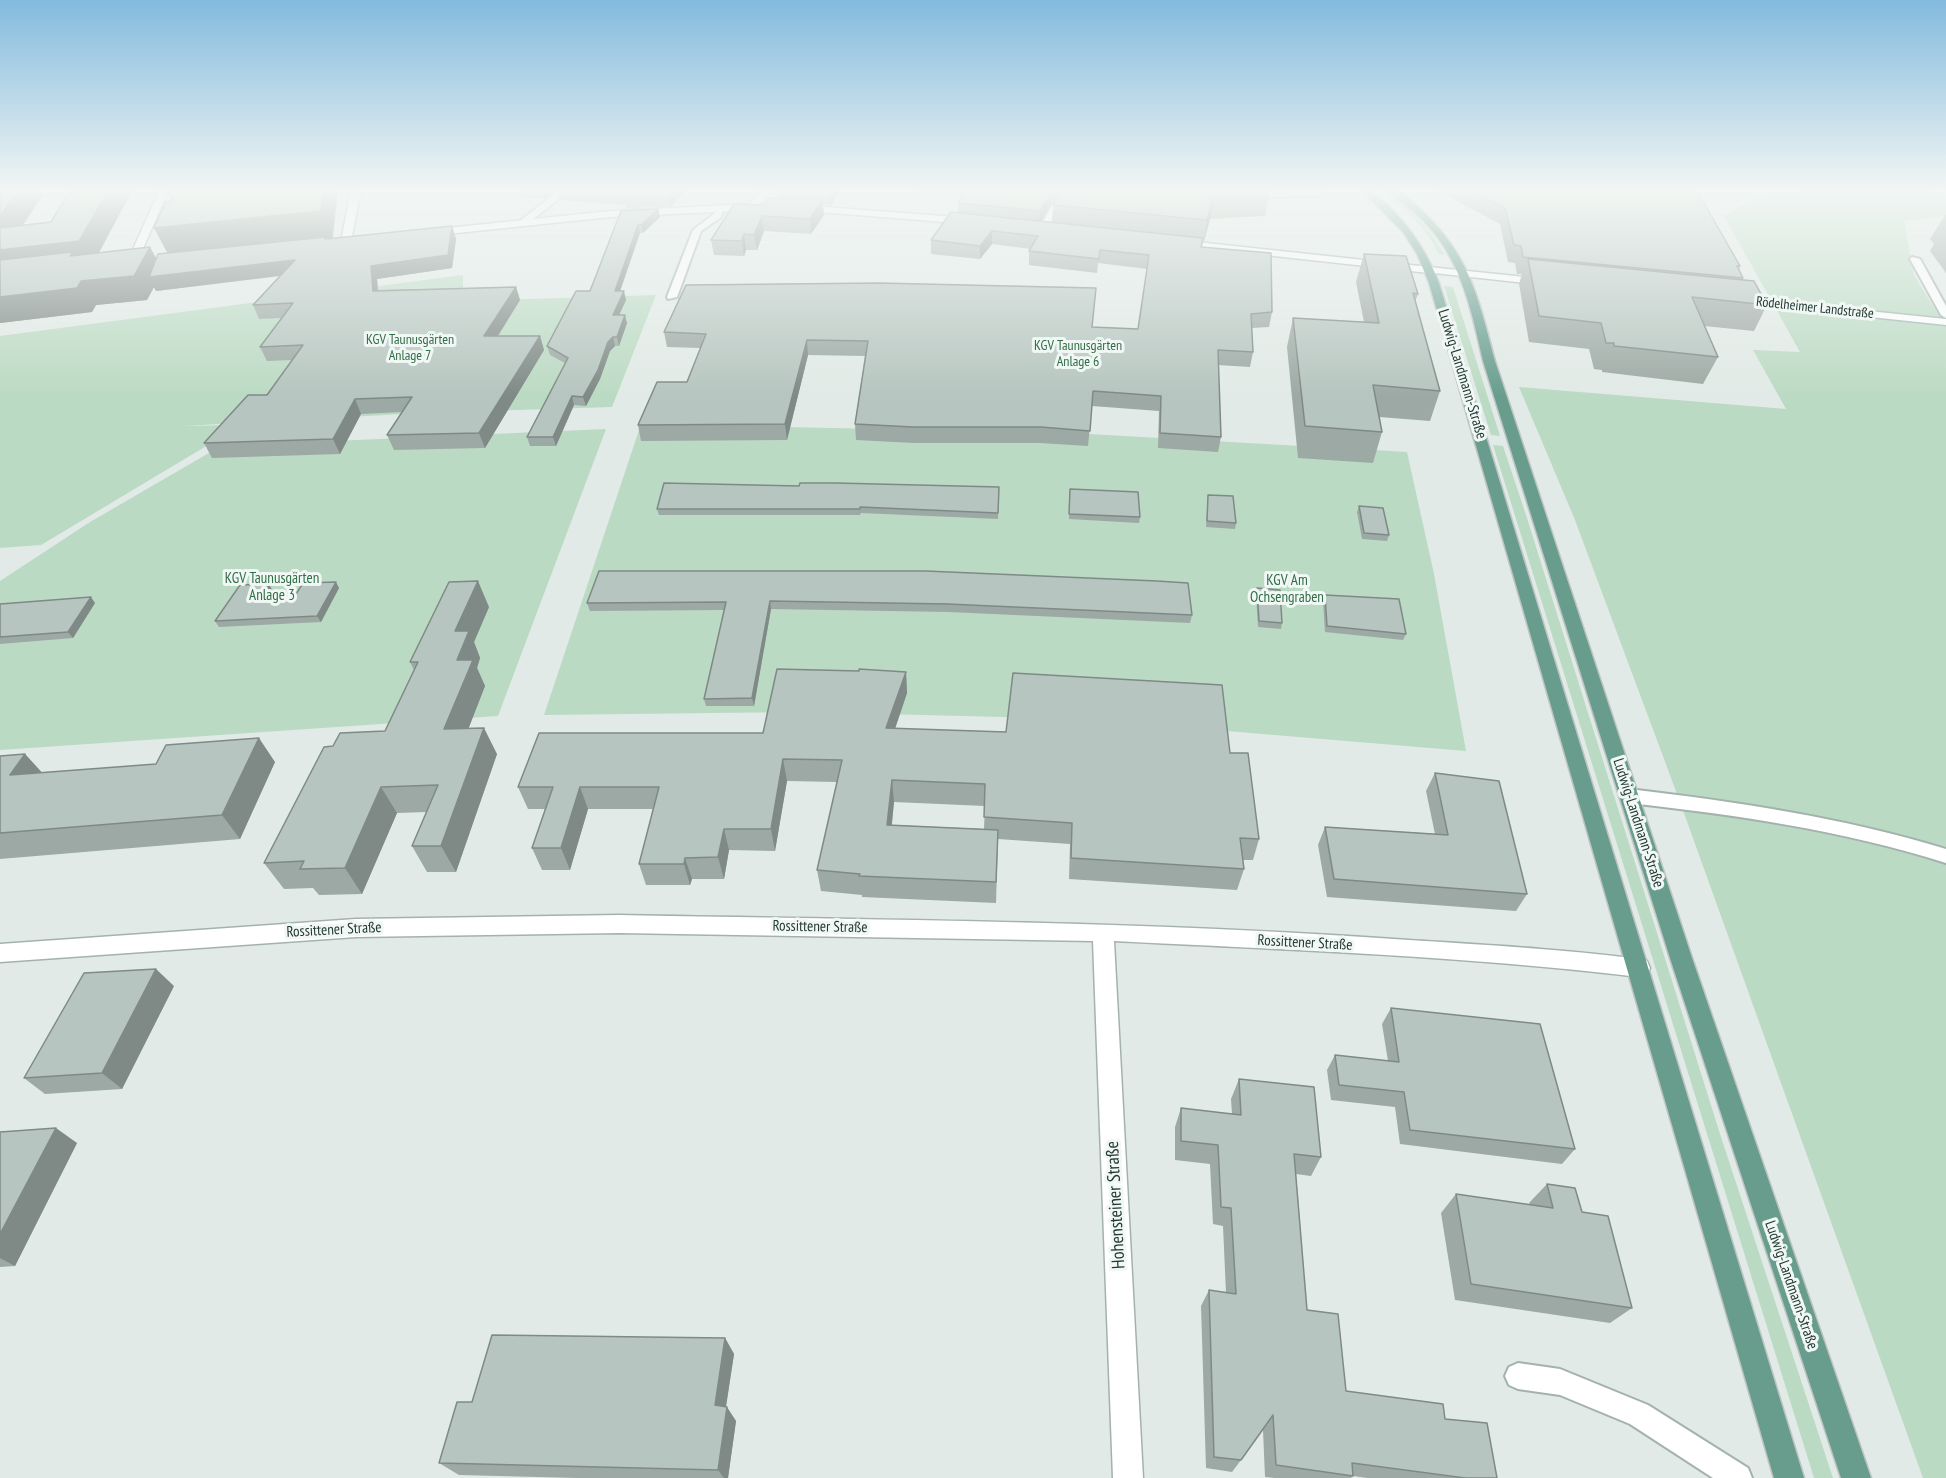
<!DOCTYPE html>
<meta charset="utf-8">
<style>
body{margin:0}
canvas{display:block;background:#e1eae6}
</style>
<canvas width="1946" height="1478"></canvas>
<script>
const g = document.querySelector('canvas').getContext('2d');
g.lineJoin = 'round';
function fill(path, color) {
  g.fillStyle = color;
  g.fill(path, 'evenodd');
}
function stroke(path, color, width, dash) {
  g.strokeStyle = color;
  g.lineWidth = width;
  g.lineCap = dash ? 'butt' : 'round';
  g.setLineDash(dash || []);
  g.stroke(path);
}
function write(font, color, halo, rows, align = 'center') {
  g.font = font + ' "PT Sans Narrow",sans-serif';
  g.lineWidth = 6;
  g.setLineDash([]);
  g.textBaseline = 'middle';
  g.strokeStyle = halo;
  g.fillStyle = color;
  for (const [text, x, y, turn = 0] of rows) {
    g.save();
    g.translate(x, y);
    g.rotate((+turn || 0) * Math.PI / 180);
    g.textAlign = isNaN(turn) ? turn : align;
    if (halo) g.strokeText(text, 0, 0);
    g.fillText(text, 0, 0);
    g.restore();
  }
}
fill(new Path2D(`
 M1377 189C1399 189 1435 236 1445 255L1438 254C1428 227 1400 206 1377 189Z
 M1813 189H1929L1946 198V216L1904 221 1914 275 1946 327V1478H1923L1680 802 1575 520 1519 387 1786 409 1753 350 1800 352 1724 216 1758 197Z
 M463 275V301L656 295 612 407 421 413 183 426 234 425 228 433 41 545 0 548V336Z
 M1444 286 1453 287 1500 436 1491 435Z
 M784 427 1071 433 1407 452 1434 574 1466 751 1083 719 801 712 544 715 639 430Z
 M606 429 498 716 0 750V581L90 522 221 446Z
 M1493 445 1503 446 1526 515 1720 1134 1833 1478H1814Z`), '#bbdac3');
const service = new Path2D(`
 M561 189H571L526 225H520V221Z
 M1061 189H1069L1046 231H1040L1039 229Z
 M1314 189H1323L1325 192 1321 195 1247 198 1243 195 1247 192Z
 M717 205 724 207 721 217 701 231 677 297 668 299 667 297 693 230 714 214Z
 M1912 257 1920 259 1946 306V318L1941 315 1910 259Z
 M1629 789C1737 802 1842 817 1946 849V863C1842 830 1737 815 1629 803L1623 801 1620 796 1623 791Z
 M1518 1363 1560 1369 1648 1405 1748 1468 1752 1478H1713L1630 1424 1560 1395 1518 1389 1509 1385 1505 1376 1509 1367Z`);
const minor = new Path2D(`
 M160 189H169L135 267 126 269 125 267Z
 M351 189H361L351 242 346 245 341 242Z
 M762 189H771L759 205V209L756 210 610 217 428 236 423 233 428 230 610 211 750 204Z
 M799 205 969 218 974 221 969 224 796 210 794 208Z
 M1178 240 1429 267 1434 270 1429 273 1174 245V241Z
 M619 915C883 920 1146 921 1409 940 1486 945 1563 949 1639 959L1647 961 1650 968 1647 975 1639 977C1465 956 1289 950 1114 941L1143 1478H1113L1093 941 619 933 356 937 0 962V944L356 919Z`);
const secondary = new Path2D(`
 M1429 267 1544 279 1549 282 1544 285 1425 272 1424 270Z
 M1742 298 1946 319V325L1738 303 1737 301Z`);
const primary = new Path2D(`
 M1360 189H1370C1402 216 1424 244 1439 283L1804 1478H1774L1429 283 1417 254 1403 232Z
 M1387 189H1397C1465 243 1474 280 1495 361L1692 958 1871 1478H1841L1670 958 1483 361C1472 313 1462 263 1428 226 1416 212 1399 202 1387 189Z`);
stroke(service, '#a4b2ad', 4);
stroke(minor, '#a4b2ad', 3);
stroke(secondary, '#a1b5ad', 3);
stroke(primary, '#bdc4c2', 3);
fill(service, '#fff');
fill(minor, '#fff');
fill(secondary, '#fff');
fill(primary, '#689d8e');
fill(new Path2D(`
 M0 189H38L42 196 23 225 51 222 133 189 99 253 150 247 156 259 168 253 172 200 169 194 171 189H338L333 238 452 226 456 239 452 268 377 279 378 290 516 287 520 300 498 336H540L544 350 485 448 394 450 387 435 402 412 361 414 340 454 212 458 204 443 267 395 292 360 267 361 260 347 282 318 259 319 253 305 281 276 156 291 154 287 147 300 96 305 92 312 0 323Z
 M519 189H557L544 199 521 197Z
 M557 189H688L671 206 626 208 625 205 560 200Z
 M778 189H841L831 205 823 204 824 215 811 234 764 231 757 250H746L744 256 714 255 711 240 764 205 779 199Z
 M917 189H1060L1041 222 1052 223 1053 205 1269 196 1265 216 1210 219 1204 241H1203L1202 247 1272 312 1269 327 1252 328 1253 352 1250 367 1218 365 1221 437 1218 452 1158 448 1159 411 1092 406 1088 446 1040 443H914L856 440 855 424 865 356 808 355 787 440 641 441 638 425 687 382 701 348 667 347 664 332 1092 327 1138 329 1147 269 1098 263 1097 273 1029 265V251L1031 249 992 244 980 259 931 254V240L958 213V203L963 196 917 194Z
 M1434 189H1696L1740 266 1739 270 1743 278V280L1767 305 1754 331 1704 326 1718 357 1703 384 1602 372V370L1594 369 1589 349 1529 342 1519 284 1522 274H1517L1515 263 1508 262 1500 224Z
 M658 209 660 217 643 233H640L620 291 626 300 619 315 627 323 619 346H615L610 351 600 379 586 406 574 405 556 446H530L527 437 565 363 550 355 547 346 590 291 621 211Z
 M1945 215H1946V273L1930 251 1934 244 1930 239Z
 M1364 254 1418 294 1415 302 1440 391 1430 421 1379 417 1382 432 1373 463 1298 458 1287 347 1293 318 1364 322 1356 282Z
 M799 486 999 487 998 519 861 513 860 515H659L657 509Z
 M1070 489 1140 517 1139 523 1069 519Z
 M1208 495 1236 523 1235 529 1206 527Z
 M1359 506 1389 535 1387 541 1362 539 1357 512Z
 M599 571 1192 615 1190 623 949 612 771 609 754 706H706L704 699 724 610 590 611 587 603Z
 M269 584 272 590V591L291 602 339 588 321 622 219 627 215 621Z
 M1257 588 1282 623 1281 629 1258 627 1256 594Z
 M1325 595 1406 634 1403 640 1325 632 1323 601Z
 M95 603 73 638 0 644V604Z
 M489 607 474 642 480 658 477 668 485 686 468 728 497 754 456 872H427L412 846 427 812 397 813 362 894 319 895 313 888 284 889 264 863 333 746 385 731 414 670 410 662Z
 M906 672 907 693 895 728 1230 753 1259 839 1253 860H1242L1244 869 1237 890 1069 879 1070 844 998 839 996 903 862 897V895L821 891 817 870 837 782 787 781 775 851 729 850 724 879H692L690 885H646L639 864 653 809H588L570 870H542L532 848 545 809H528L518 787 763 733ZM894 802 985 806 984 829 892 825Z
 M25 754 42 773 156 764 275 762 240 839 0 859V756Z
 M1435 773 1527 894 1516 911 1327 897 1318 845 1325 827 1435 834 1426 791Z
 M174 986 122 1089 45 1094 24 1078Z
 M1391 1008 1575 1149 1562 1164 1400 1144 1395 1107 1331 1100 1327 1070 1335 1055 1388 1061 1382 1024Z
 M1239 1079 1321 1157 1311 1176 1296 1174 1307 1310 1346 1391 1445 1419 1497 1478H1367L1353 1476 1351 1478H1275L1265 1477 1263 1430 1241 1460 1232 1472 1206 1468 1201 1306 1209 1290 1226 1293 1223 1226 1213 1224 1210 1164 1175 1160V1127L1181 1108 1232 1114 1231 1099Z
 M0 1132 77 1143 15 1266 0 1267Z
 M1547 1184 1582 1212 1632 1308 1610 1323 1455 1300 1441 1213 1456 1194 1530 1205 1529 1203Z
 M725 1338 734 1354 726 1407 736 1421 728 1478H577L459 1475 439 1463 472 1402Z`), '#9da9a4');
fill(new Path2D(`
 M19 189H38L42 196 7 249 109 189H133L92 265 0 275V216Z
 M324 189H338L332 239 169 256 154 228Z
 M542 189H557L544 199Z
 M668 189H688L671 206Z
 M829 189H841L831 205Z
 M1053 189H1060L1039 224 1040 211Z
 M1213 198 1210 219 1204 241 1207 220Z
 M822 200 824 215 811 234 810 219Z
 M658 209 660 217 643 233 641 225Z
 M762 216 764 231 757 250 754 235Z
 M638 225 640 233 617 300 615 291Z
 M452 226 456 239 452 268 377 279 379 304 373 291 371 266Z
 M992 231V244L980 259V246Z
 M744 234 746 250 744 256 742 241Z
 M150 247 163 271 295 260 301 273 156 291 154 287 147 300 96 305 92 312 0 323V297L81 281Z
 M516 287 520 300 489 350 484 336Z
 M624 291 626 300 615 324 613 315Z
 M625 315 627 323 619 346 617 337Z
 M540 336 544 350 485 448 479 433Z
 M613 337 615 346 610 351 600 379 586 406 583 397 608 342Z
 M807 340 808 355 787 440 785 424Z
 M572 396 574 405 556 446 553 437Z
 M355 399 361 414 340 454 333 439Z
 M478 581 489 607 474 642 480 658 477 668 485 686 458 756 444 729 457 660 455 631Z
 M336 582 339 588 321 622 317 616Z
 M269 584 272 590 270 593 266 587Z
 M91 597 95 603 73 638 68 632Z
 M770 601 771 609 754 706 752 698Z
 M906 672 907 693 888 750 886 728Z
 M484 728 497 754 456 872 441 846Z
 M259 738 275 762 240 839 222 815Z
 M25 754 47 778 10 775Z
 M783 759 787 781 775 851 771 829Z
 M892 780 894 802 889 847 887 825Z
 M381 787 397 813 362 894 345 868Z
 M580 787 588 809 570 870 561 848Z
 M724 829 729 850 724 879 718 857Z
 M685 858 692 879 690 885 684 864Z
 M156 969 174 986 122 1089 102 1073Z
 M56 1128 77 1143 15 1266 0 1258V1234Z
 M725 1338 734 1354 724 1419 715 1405Z
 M727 1407 736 1421 728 1478H724L718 1470Z`), '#7f8a86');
const building = new Path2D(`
 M0 189H19L0 216Z
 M71 189H109L79 241 0 250V228L51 222Z
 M171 189H324L321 211 154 228 165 203 173 200 169 194Z
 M622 189H663L622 191Z
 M968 189H1053L1040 211 958 203Z
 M1061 189H1264L1269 196 1213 198 1207 220 1053 205Z
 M1468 189H1696L1740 266H1737L1743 278 1523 257 1521 246 1514 245 1505 208Z
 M769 198 822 200 810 219 762 216 754 235 744 234 742 241 711 240 734 204 764 205Z
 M658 209 641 225H638L615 291H624L613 315H625L617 337H613L608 342 598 370 583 397 572 396 553 437H527L568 358 547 346 576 291H590L621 211Z
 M951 212 1203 238 1201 247 1271 253 1272 312 1251 314 1253 352 1218 350 1221 437 1160 433 1161 396 1093 391 1090 431 1041 427H913L855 424 868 341 807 340 785 424 638 425 657 382H687L706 334 664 332 686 285 879 283 1096 288 1092 327 1138 329 1149 255 1100 250 1099 259 1029 251 1038 236 992 231 980 246 931 240Z
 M452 226 448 255 371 266 373 291 516 287 484 336H540L479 433 387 435 412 397 355 399 333 439 204 443 248 395H267L303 345 260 347 293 303 253 305 295 260 149 277 158 254 326 237 325 239 356 236Z
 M150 247 134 276 81 281 77 288 0 297V260L72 252 70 256Z
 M1364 254 1406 256 1418 294 1413 293 1440 391 1373 385 1382 432 1305 426 1293 318 1379 323Z
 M1528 259 1754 281 1767 305 1692 297 1718 357 1614 346V343H1606L1601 323 1539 316Z
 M664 483 799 486 800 483H836L999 487 998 513 860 507V509H657Z
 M1070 489 1138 492 1140 517 1069 514Z
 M1208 495 1233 496 1236 523 1207 521Z
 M1359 506 1383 508 1389 535 1364 533Z
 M599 571H926L1157 581 1188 583 1192 615 948 604 770 601 752 698 704 699 726 602 587 603Z
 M478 581 455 631H469L457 660H473L444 729 484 728 441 846H412L438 785 381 787 345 868 300 869 304 861 264 863 324 747 333 746 340 733 385 731 418 662H410L449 582Z
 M336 582 317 616 215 621 240 585 269 584 266 587 291 602 303 583Z
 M1257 588 1280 590 1282 623 1259 621Z
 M1325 595 1399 599 1406 634 1327 626Z
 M91 597 68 632 0 637V604Z
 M777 669 859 671V669L906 672 886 728 1006 732 1013 673 1222 685 1230 753H1248L1259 839 1240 838 1244 869 1071 858 1072 823 984 817 985 784 892 780 887 825 998 830 996 882 859 876 860 874 817 870 842 760 783 759 771 829H724L718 857 685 858 684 864H639L659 787H580L561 848H532L553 787H518L539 733H763Z
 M259 738 222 815 0 833V756L25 754 10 775 156 764 166 745Z
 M1435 773 1499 781 1527 894 1334 879 1325 827 1448 835Z
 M156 969 102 1073 24 1078 84 973Z
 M1391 1008 1540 1024 1575 1149 1410 1130 1404 1092 1339 1085 1335 1055 1399 1062Z
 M1239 1079 1314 1087 1321 1157 1294 1154 1307 1310 1338 1314 1346 1391 1443 1404 1445 1419 1487 1423 1497 1478H1465L1352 1463 1353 1476 1276 1465 1273 1415 1241 1460 1214 1457 1209 1290 1236 1294 1231 1208 1221 1207 1218 1145 1181 1141V1108L1241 1115Z
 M56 1128 0 1234V1132Z
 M1547 1184 1575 1188 1582 1212 1608 1216 1632 1308 1471 1284 1456 1194 1553 1208Z
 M492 1335 725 1338 715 1405 727 1407 718 1470 439 1463 457 1402H472Z`);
fill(building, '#b6c5bf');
stroke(building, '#7f8a86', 1.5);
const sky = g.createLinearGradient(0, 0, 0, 396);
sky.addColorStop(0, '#83badd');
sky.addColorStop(0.48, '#f2f6f4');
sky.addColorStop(1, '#f2f6f400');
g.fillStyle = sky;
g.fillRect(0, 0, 1946, 396);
write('14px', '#233a33', '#f1f7f4', [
 ["Rödelheimer Landstraße",1815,308,6]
]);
write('14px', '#306e46', '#f1f7f4', [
 ["KGV Taunusgärten",410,340],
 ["Anlage 7",410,356],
 ["KGV Taunusgärten",1078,346],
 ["Anlage 6",1078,362]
]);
write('15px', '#233a33', '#f1f7f4', [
 ["Ludwig-Landmann-Straße",1462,374,73],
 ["Ludwig-Landmann-Straße",1638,823,72],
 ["Rossittener Straße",820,927,1],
 ["Rossittener Straße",334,930,-3],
 ["Rossittener Straße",1305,943,3],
 ["Ludwig-Landmann-Straße",1791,1285,71]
]);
write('15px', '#306e46', '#f1f7f4', [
 ["KGV Taunusgärten",272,579],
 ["Anlage 3",272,596],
 ["KGV Am",1287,581],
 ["Ochsengraben",1287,598]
]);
write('18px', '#233a33', '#f1f7f4', [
 ["Hohensteiner Straße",1116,1205,-93]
]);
</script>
